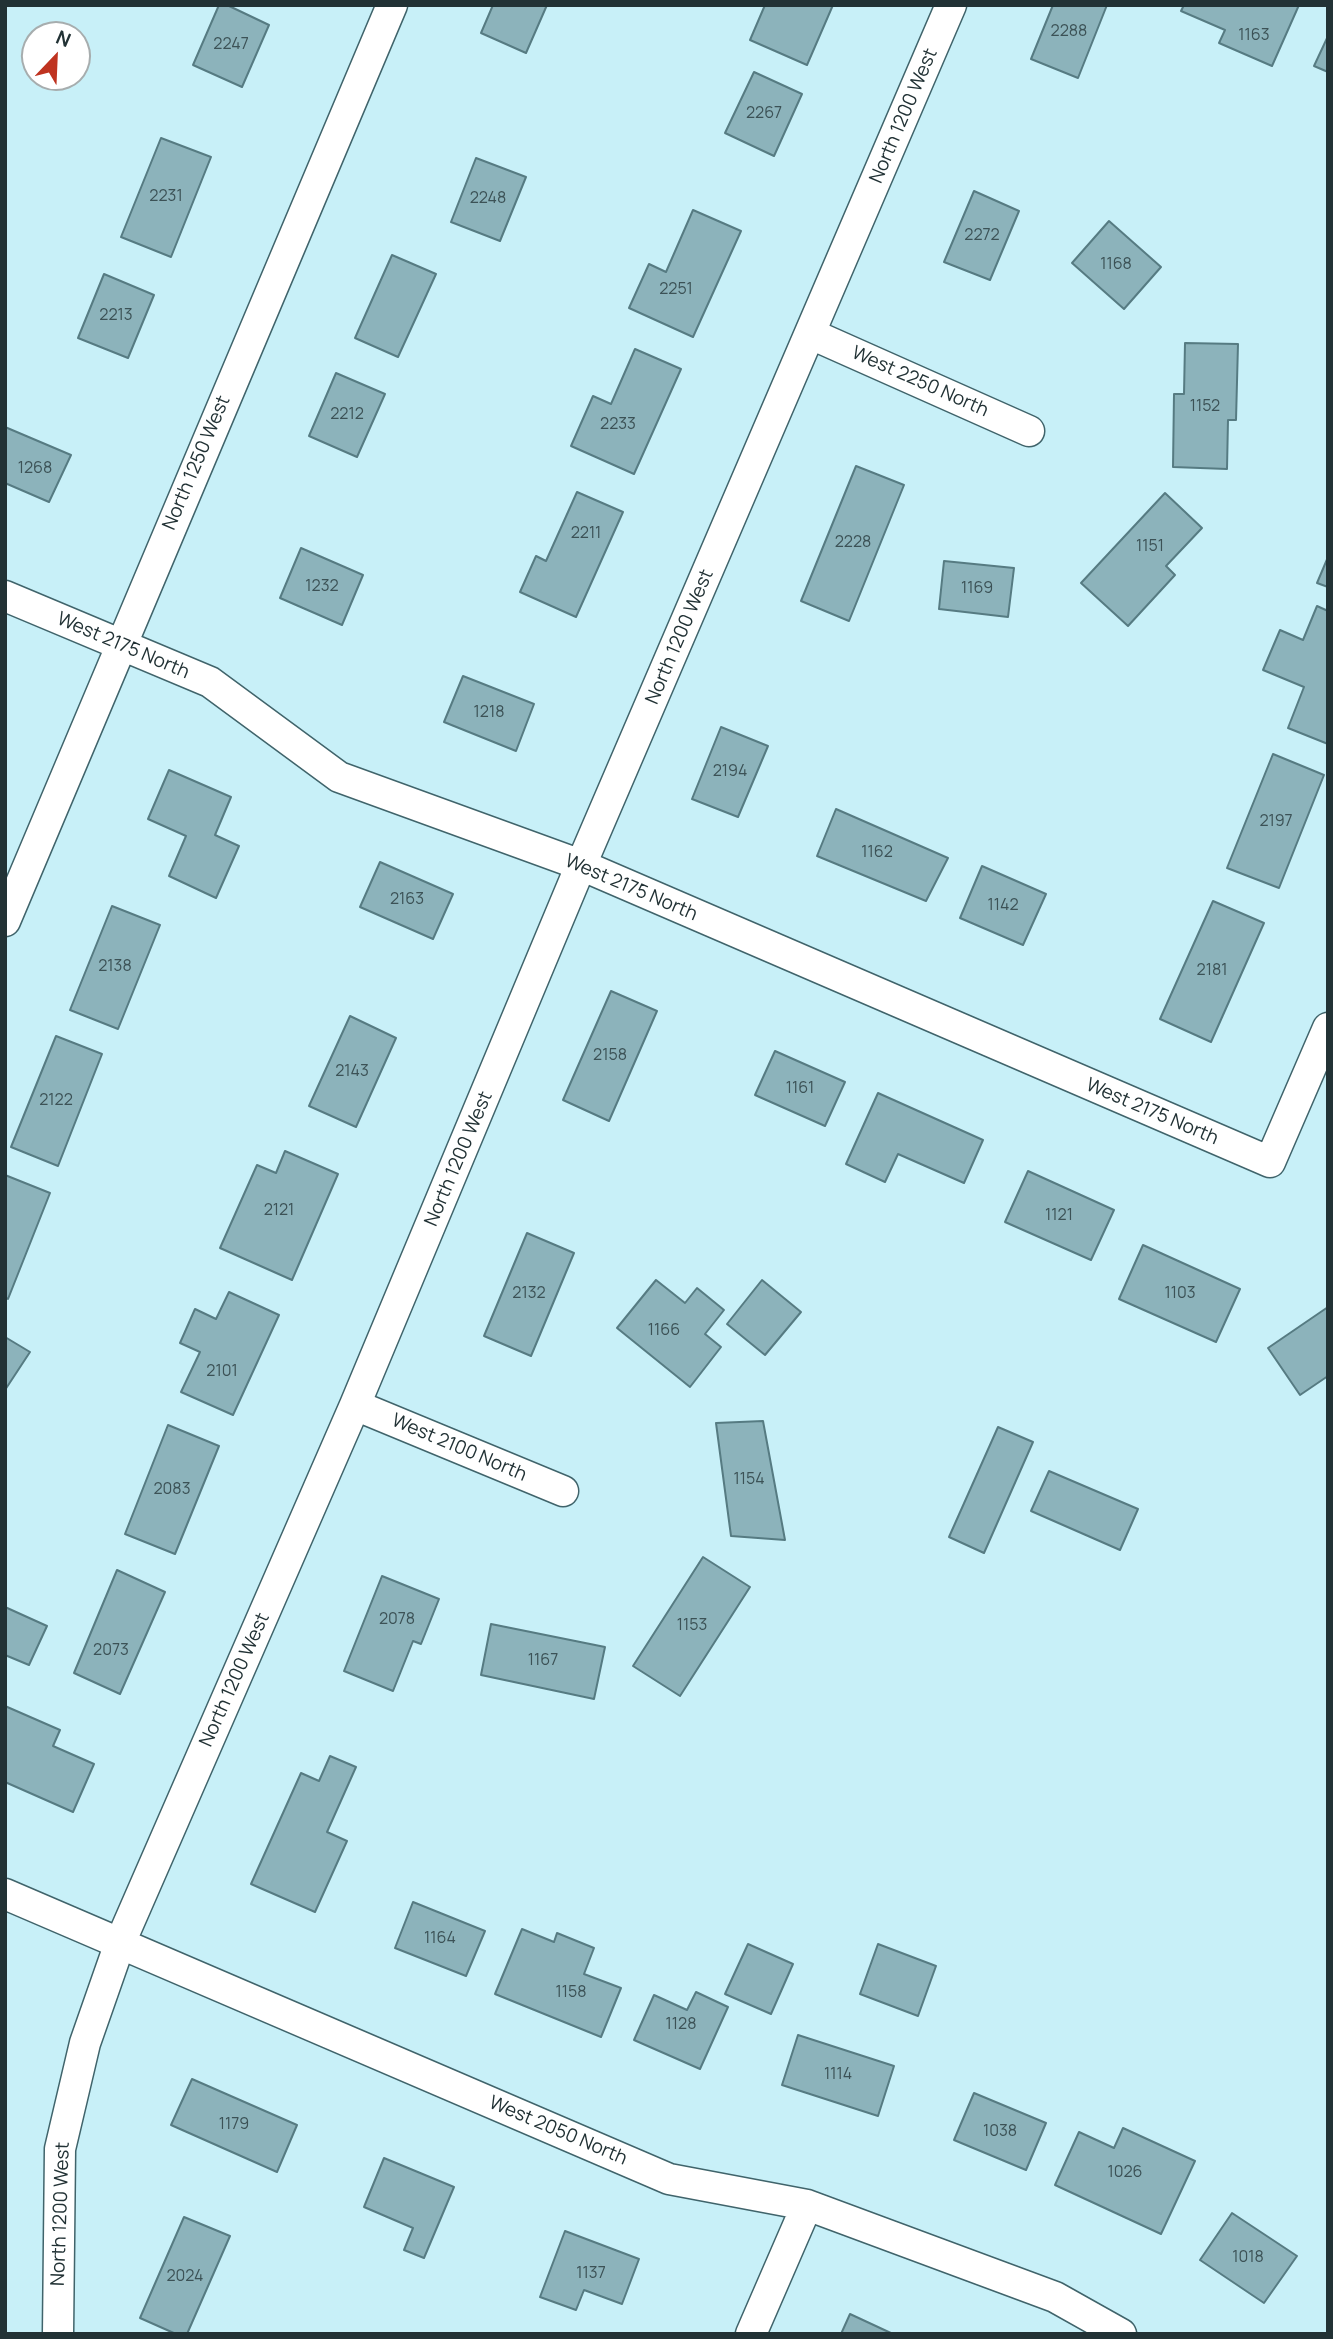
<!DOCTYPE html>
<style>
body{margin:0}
#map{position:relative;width:1333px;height:2339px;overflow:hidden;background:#c8f0f8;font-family:Manrope,sans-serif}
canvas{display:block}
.frame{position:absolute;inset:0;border:7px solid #223235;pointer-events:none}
.north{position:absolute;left:21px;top:21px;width:70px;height:70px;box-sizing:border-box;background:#fff;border:2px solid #a7adae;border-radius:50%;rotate:23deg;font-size:19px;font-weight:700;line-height:28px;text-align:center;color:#223235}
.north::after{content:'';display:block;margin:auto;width:24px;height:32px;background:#bf3320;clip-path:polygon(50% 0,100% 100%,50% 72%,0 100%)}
</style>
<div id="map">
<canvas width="1333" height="2339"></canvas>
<div class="frame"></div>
<div class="north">N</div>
</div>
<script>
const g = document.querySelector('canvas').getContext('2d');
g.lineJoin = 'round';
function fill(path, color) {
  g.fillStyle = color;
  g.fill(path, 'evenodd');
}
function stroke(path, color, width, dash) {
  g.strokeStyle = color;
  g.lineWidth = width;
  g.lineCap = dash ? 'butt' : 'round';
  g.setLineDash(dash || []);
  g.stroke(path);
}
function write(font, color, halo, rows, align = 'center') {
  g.font = font + ' Manrope,sans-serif';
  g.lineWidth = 5;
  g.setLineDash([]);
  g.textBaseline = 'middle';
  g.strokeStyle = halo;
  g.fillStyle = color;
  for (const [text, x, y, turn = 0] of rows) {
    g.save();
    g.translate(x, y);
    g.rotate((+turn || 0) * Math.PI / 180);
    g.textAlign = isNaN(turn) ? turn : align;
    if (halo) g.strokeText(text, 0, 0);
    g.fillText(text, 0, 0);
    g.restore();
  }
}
const building = new Path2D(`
 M219 5H227L269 25 242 87 193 65Z
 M493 5H547L526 53 481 33Z
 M765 5H833L807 65 750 40Z
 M1053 5H1107L1078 78 1031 59Z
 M1184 5H1299L1272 66 1219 43 1225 30 1181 11Z
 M1328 36V72L1314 66Z
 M754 72 802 94 774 156 725 133Z
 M161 138 211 157 171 257 121 237Z
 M476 158 526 177 500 241 451 222Z
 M974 191 1019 211 990 280 944 262Z
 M693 210 741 231 693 337 629 308 649 264 666 272Z
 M1109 221 1161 267 1124 309 1072 263Z
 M392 255 436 274 398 357 355 338Z
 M104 274 154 295 128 358 78 338Z
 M1185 343 1238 344 1236 420H1228L1227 469 1173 467 1174 394H1184Z
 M635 349 681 369 634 474 571 446 593 396 611 404Z
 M336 373 385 394 357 457 309 436Z
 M5 427 71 455 49 502 5 483Z
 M856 466 904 485 849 621 801 601Z
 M577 492 623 512 576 617 520 592 536 556 546 561Z
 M1165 493 1202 528 1166 566 1175 575 1128 626 1081 583Z
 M301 548 363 575 342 625 280 598Z
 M1328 557V587L1317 583Z
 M944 561 1014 568 1008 617 939 609Z
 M1317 606 1328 611V744L1288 728 1304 687 1263 670 1280 630 1303 640Z
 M463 676 534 704 516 751 444 722Z
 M721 727 768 746 738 817 692 799Z
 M1273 754 1324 775 1279 888 1227 868Z
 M169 770 231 797 215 835 239 846 216 898 169 876 186 836 148 819Z
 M836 809 948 858 926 901 817 856Z
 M380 862 453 894 433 939 360 907Z
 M982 866 1046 894 1023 945 960 918Z
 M1213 901 1264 923 1211 1042 1160 1019Z
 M112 906 160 925 118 1029 70 1010Z
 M611 991 657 1011 609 1121 563 1100Z
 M350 1016 396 1038 356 1127 309 1106Z
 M56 1036 102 1054 58 1166 11 1147Z
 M775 1051 845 1082 825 1126 755 1095Z
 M878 1093 983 1140 964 1183 898 1154 885 1182 846 1164Z
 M285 1151 338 1174 292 1280 220 1248 257 1165 276 1173Z
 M1028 1171 1114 1210 1091 1260 1005 1222Z
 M5 1175 50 1193 8 1299 5 1297Z
 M527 1233 574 1253 531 1356 484 1336Z
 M1143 1245 1240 1289 1216 1342 1119 1299Z
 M656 1280 685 1303 697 1288 724 1310 705 1334 721 1347 690 1387 617 1328Z
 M762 1280 801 1312 765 1355 727 1324Z
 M229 1292 279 1315 233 1415 181 1392 200 1352 180 1343 195 1309 216 1319Z
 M1328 1307V1376L1300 1395 1268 1348Z
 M5 1337 30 1352 5 1390Z
 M763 1421 785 1540 731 1536 716 1423Z
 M168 1425 219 1446 175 1554 125 1534Z
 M998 1427 1033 1442 984 1553 949 1537Z
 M1049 1471 1138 1509 1120 1550 1031 1511Z
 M703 1557 750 1587 680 1696 633 1666Z
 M117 1570 165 1592 120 1694 74 1673Z
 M382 1576 439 1599 421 1644 413 1641 393 1691 344 1671Z
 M5 1607 47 1626 29 1665 5 1655Z
 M491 1624 605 1647 594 1699 481 1675Z
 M5 1706 60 1730 53 1746 94 1764 73 1812 5 1782Z
 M330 1756 356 1767 327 1832 347 1841 315 1912 251 1884 301 1773 319 1781Z
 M413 1902 485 1931 466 1976 395 1948Z
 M522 1929 554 1942 557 1933 594 1948 584 1974 621 1988 601 2037 495 1994Z
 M748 1944 793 1964 771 2014 725 1994Z
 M878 1944 936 1966 918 2016 860 1994Z
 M696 1992 728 2007 700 2069 634 2040 654 1995 687 2010Z
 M798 2035 894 2066 878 2116 782 2085Z
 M192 2079 297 2125 277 2172 171 2125Z
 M974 2093 1046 2123 1026 2170 954 2140Z
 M1123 2128 1195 2161 1161 2234 1055 2185 1079 2132 1114 2148Z
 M384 2158 454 2187 424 2258 404 2250 413 2228 364 2207Z
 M1232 2213 1297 2256 1264 2303 1200 2260Z
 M184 2217 230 2236 187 2334H176L140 2318Z
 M565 2231 639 2259 622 2304 584 2290 576 2310 540 2297Z
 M850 2314 893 2334H841Z`);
fill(building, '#8cb3bb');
stroke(building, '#567b82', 2);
const street = new Path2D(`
 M811 334 1029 431
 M5 596 210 682 339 777 581 865 1270 1162 1328 1028
 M5 921 392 5
 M355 1405 563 1491
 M5 1894 669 2179 807 2205 1055 2297 1121 2334
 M58 2334 60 2149 85 2043 120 1943 355 1405 581 865 951 5
 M751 2334 807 2205`);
stroke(street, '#40646b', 33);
stroke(street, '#fff', 30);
write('16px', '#3c5256', null, [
 ["2288",1069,32],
 ["1163",1254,36],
 ["2247",231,45],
 ["2267",764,114],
 ["2231",166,197],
 ["2248",488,199],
 ["2272",982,236],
 ["1168",1116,265],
 ["2251",676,290],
 ["2213",116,316],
 ["1152",1205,407],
 ["2212",347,415],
 ["2233",618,425],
 ["1268",35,469],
 ["2211",586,534],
 ["2228",853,543],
 ["1151",1150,547],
 ["1232",322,587],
 ["1169",977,589],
 ["1218",489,713],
 ["2194",730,772],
 ["2197",1276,822],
 ["1162",877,853],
 ["2163",407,900],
 ["1142",1003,906],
 ["2138",115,967],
 ["2181",1212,971],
 ["2158",610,1056],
 ["2143",352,1072],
 ["1161",800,1089],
 ["2122",56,1101],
 ["2121",279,1211],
 ["1121",1059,1216],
 ["2132",529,1294],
 ["1103",1180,1294],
 ["1166",664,1331],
 ["2101",222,1372],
 ["1154",749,1480],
 ["2083",172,1490],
 ["2078",397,1620],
 ["1153",692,1626],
 ["2073",111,1651],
 ["1167",543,1661],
 ["1164",440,1939],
 ["1158",571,1993],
 ["1128",681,2025],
 ["1114",838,2075],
 ["1179",234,2125],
 ["1038",1000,2132],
 ["1026",1125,2173],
 ["1018",1248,2258],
 ["1137",591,2274],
 ["2024",185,2277]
]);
write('19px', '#223235', '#fff', [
 ["North 1200 West",904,116,-67],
 ["West 2250 North",920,382,24],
 ["North 1250 West",197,463,-67],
 ["North 1200 West",680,637,-67],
 ["West 2175 North",123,646,23],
 ["West 2175 North",631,888,23],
 ["West 2175 North",1152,1112,23],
 ["North 1200 West",459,1159,-67],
 ["West 2100 North",459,1448,23],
 ["North 1200 West",235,1680,-66],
 ["West 2050 North",558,2131,23],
 ["North 1200 West",61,2214,-88]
]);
</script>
